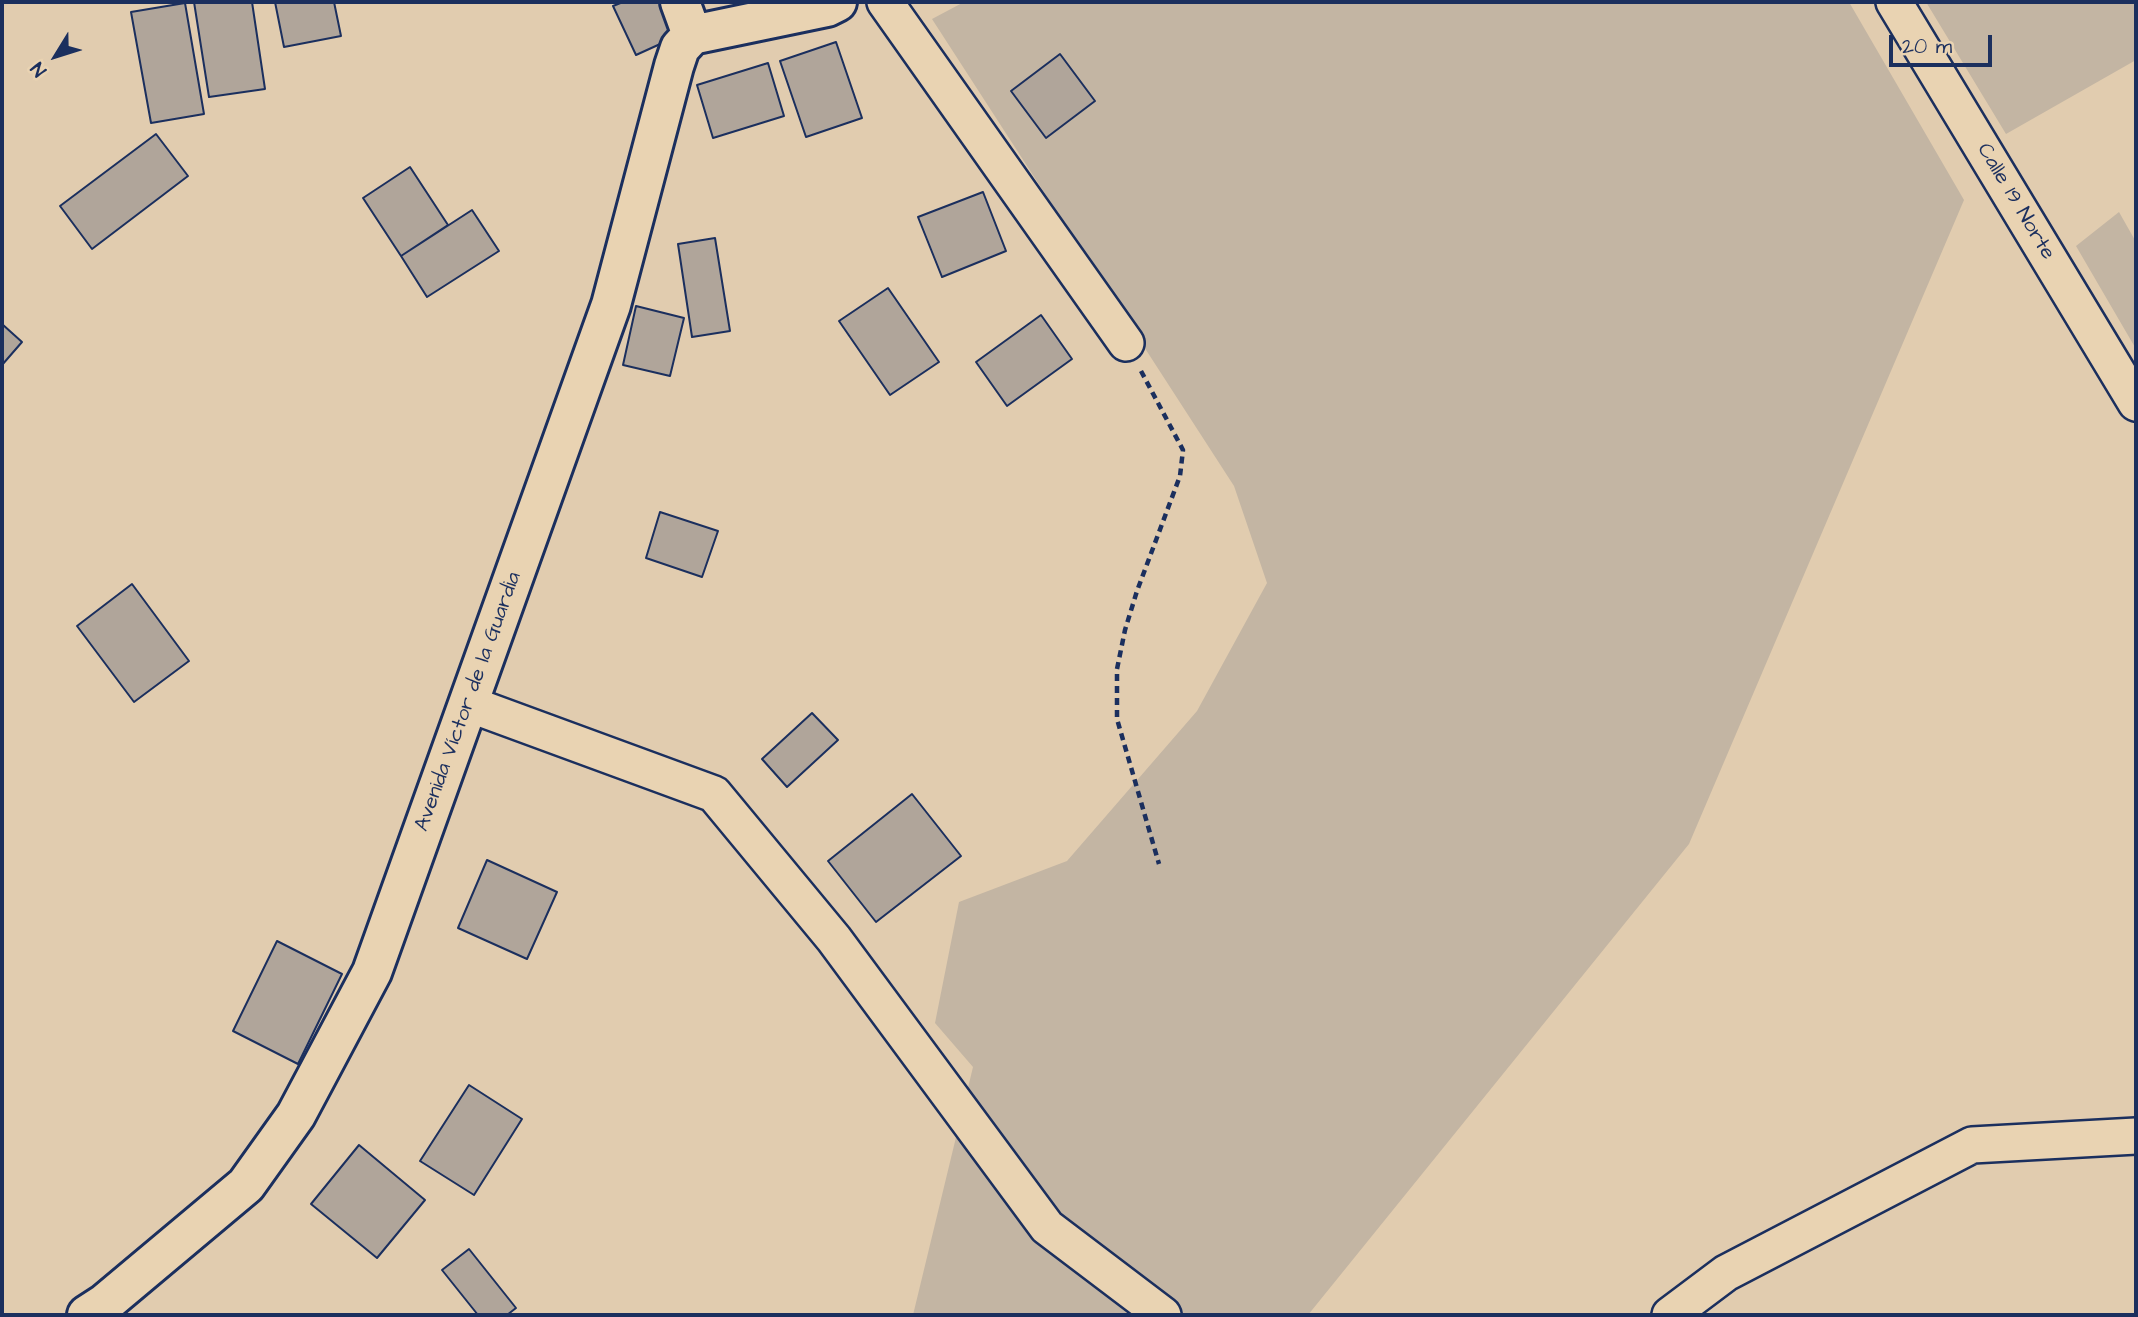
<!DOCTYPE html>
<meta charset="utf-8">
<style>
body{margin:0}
#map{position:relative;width:2138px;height:1317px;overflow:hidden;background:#e1ccaf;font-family:"Architects Daughter",sans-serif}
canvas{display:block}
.frame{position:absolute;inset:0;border:4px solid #1b2f5e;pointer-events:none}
.north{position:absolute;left:21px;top:21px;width:70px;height:70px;-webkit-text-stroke:5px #e9d3b2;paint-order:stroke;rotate:232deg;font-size:19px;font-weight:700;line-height:28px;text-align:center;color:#1b2f5e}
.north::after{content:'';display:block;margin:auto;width:24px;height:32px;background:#1b2f5e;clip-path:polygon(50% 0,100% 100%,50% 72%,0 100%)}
.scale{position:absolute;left:1889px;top:35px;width:103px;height:32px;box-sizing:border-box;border:4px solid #1b2f5e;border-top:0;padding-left:9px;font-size:21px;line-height:24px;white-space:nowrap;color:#1b2f5e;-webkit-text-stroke:5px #e9d3b2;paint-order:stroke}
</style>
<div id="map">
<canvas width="2138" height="1317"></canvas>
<div class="frame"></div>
<div class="north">N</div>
<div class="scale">20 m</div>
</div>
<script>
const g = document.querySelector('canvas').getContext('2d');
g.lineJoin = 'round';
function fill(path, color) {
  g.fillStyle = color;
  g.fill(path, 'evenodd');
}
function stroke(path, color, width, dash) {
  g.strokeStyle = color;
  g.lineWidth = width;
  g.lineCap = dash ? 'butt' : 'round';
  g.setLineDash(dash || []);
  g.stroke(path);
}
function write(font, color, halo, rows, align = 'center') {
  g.font = font + ' "Architects Daughter",sans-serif';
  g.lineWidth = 7;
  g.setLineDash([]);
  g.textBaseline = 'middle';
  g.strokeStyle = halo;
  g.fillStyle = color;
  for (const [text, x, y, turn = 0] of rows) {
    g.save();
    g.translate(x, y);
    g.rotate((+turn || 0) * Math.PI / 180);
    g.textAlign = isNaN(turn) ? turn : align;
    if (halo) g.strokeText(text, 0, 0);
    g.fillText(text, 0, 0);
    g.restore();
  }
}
fill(new Path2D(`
 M964 2H1849L1964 200 1689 844 1308 1315H913L973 1067 935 1023 959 902 1067 861 1197 711 1267 583 1234 486 932 19Z
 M1926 2H2136V60L2006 134Z
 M2119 212 2136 242V349L2076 246Z`), '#c3b5a3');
const building = new Path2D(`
 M194 2H252L265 89 209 97Z
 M275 2H334L341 36 284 47Z
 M623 2H666L680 35 636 55 613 6Z
 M185 3 204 114 151 123 131 12Z
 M836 42 862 118 806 137 780 61Z
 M1060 54 1095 101 1046 138 1011 91Z
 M768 63 784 116 713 138 697 85Z
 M156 134 188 176 92 249 60 206Z
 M410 167 448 225 401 256 363 198Z
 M983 192 1006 251 942 277 918 217Z
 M472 210 499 251 427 297 401 256Z
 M715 238 730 331 692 337 678 244Z
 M888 288 939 362 890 395 839 321Z
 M636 306 684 318 670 376 623 365Z
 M1041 315 1072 359 1007 406 976 362Z
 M2 324 22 342 2 365Z
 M660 512 718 531 702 577 646 558Z
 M132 584 189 661 134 702 77 626Z
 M812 713 838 740 787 787 762 759Z
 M912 794 961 856 876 922 828 861Z
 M487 860 557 892 527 959 458 928Z
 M277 941 342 974 298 1064 233 1031Z
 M469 1085 522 1119 474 1195 420 1161Z
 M359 1145 425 1200 377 1258 311 1204Z
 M469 1249 516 1308 507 1315H478L442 1270Z`);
fill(building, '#b0a59a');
stroke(building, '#1b2f5e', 2);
const minor = new Path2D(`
 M885 2 1126 343
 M1894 2 2136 403
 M469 704 714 794 834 939 1047 1227 1163 1315
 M1670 1315 1726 1273 1972 1145 2136 1136`);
const secondary = new Path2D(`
 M680 2 692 35
 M692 35 827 7 837 2
 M87 1315 104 1304 246 1185 296 1115 372 972 611 305 674 66 680 48 692 35`);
stroke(minor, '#1b2f5e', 40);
stroke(secondary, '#1b2f5e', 44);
stroke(new Path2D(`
 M1141 371 1183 450 1180 476 1137 591 1125 630 1117 669V719L1159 864`), '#1b2f5e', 4.5, [7, 5]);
stroke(minor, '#e9d3b2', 35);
stroke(secondary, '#e9d3b2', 38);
write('21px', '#1b2f5e', '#e9d3b2', [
 ["Calle 19 Norte",2015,202,59],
 ["Avenida Víctor de la Guardia",469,702,-70]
]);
</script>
